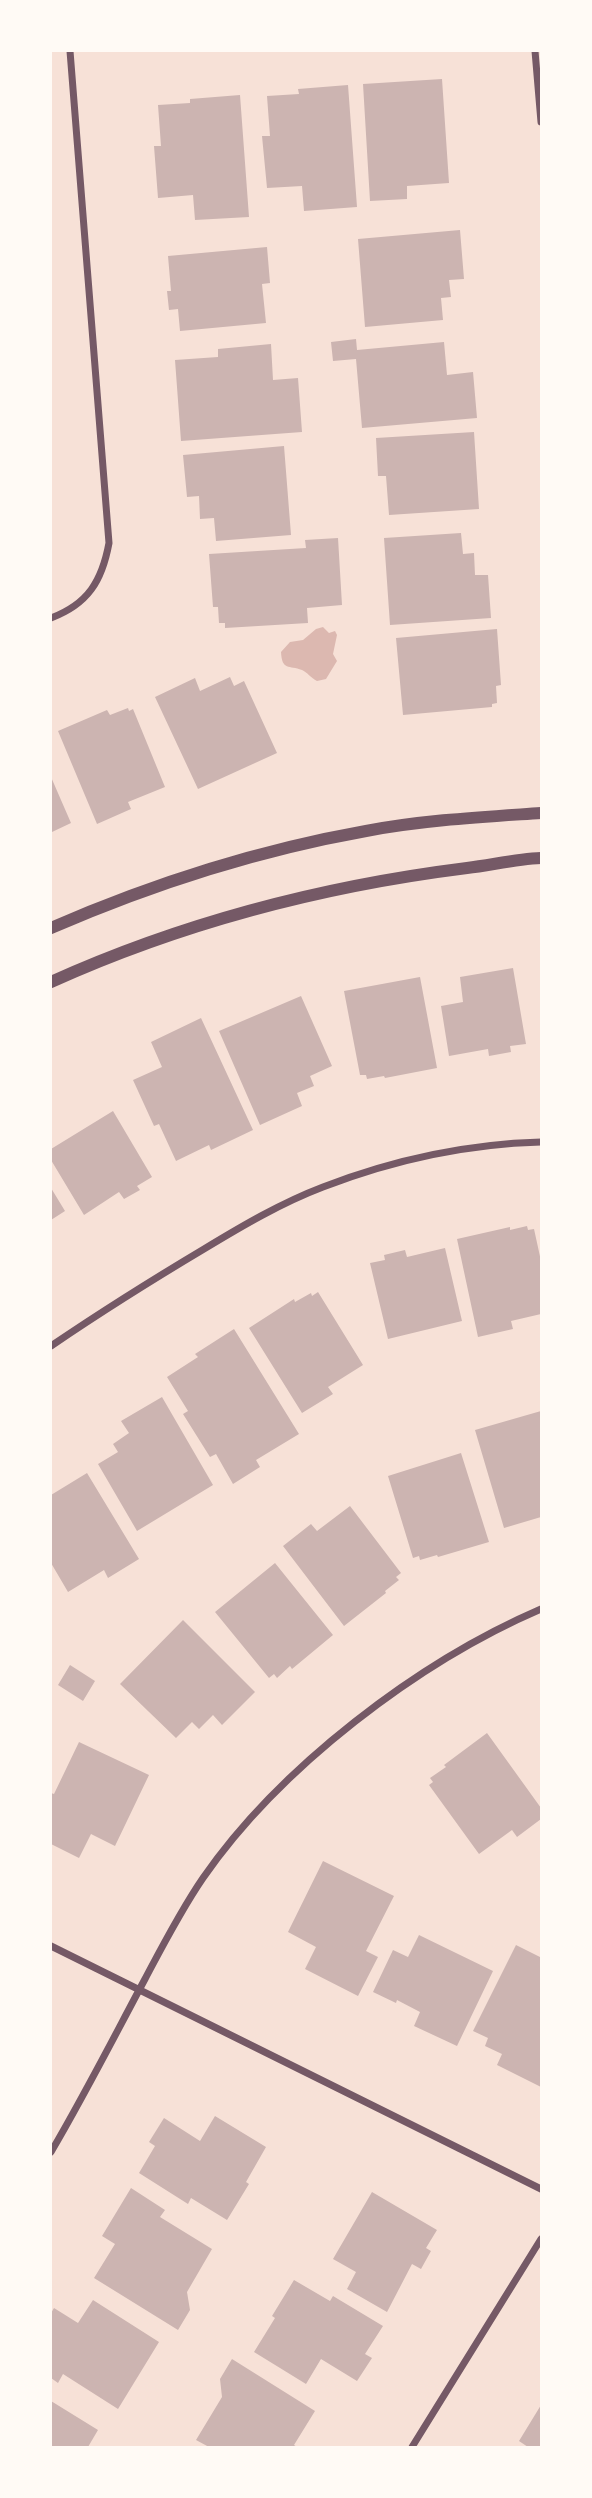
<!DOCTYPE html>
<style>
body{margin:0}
#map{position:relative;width:592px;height:2498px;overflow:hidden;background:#f7e1d7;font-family:"Nunito Sans",sans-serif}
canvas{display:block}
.frame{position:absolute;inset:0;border:52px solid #fffaf5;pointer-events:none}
</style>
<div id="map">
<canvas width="592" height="2498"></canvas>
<div class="frame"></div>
</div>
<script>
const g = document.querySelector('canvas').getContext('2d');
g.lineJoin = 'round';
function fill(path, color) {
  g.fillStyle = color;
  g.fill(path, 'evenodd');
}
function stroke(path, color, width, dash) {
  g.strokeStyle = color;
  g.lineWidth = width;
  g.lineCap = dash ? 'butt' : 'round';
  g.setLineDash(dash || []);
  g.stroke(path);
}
fill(new Path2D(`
 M323 627 329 633 335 631 337 635 333 654 337 661 326 679 317 681C311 678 307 672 302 670 289 665 282 671 281 652L290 642 303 640 316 629Z`), '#dcb8b0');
fill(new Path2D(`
 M442 79 449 183 407 186V199L370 201 363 84Z
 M348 85 357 207 304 211 302 186 267 188 262 136H270L267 96 299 94 298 89Z
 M240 95 249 217 195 220 193 195 158 198 154 146H161L158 105 190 103V99Z
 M460 230 464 279 449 280 451 297 441 298 443 320 365 327 358 239Z
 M267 247 270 283 262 284 266 323 180 331 178 309 169 310 167 291H171L168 256Z
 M356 339 357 350 444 342 447 375 473 372 477 418 362 428 356 359 333 361 331 342Z
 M271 344 273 380 298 378 302 432 181 441 175 360 218 357V349Z
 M474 432 479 509 389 515 386 476H378L376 438Z
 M284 446 291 535 216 541 214 518 200 519 199 496 187 497 183 455Z
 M461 533 463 554 474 553 475 575H488L491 618 390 625 384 538Z
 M338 538 342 605 307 608 308 623 225 628V623H219L218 607H213L209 554 306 548 305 540Z
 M497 629 501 685 496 686 497 703 492 704V707L403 715 396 638Z
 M230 677 234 686 244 681 277 753 198 789 155 697 195 678 200 691Z
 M128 708 129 711 133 709 165 787 128 802 131 809 97 824 58 731 107 710 110 715Z
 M51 777 71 823 52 832 51 828Z
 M513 968 526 1044 510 1046 511 1052 489 1056 488 1049 449 1056 441 1006 463 1002 460 977Z
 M420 977 437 1068 385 1078 384 1076 367 1079 366 1075H360L344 991Z
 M301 996 332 1066 310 1076 314 1086 297 1093 302 1106 260 1125 219 1031Z
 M201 1018 253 1130 211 1150 209 1145 176 1161 159 1124 154 1126 133 1080 162 1067 151 1042Z
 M113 1111 152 1177 137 1186 140 1190 124 1199 119 1192 84 1215 51 1160V1149Z
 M51 1188 65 1211 51 1220Z
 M527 1226 528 1230 534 1229 541 1261V1314L511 1321 513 1329 478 1337 457 1239 510 1227V1230Z
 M445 1248 462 1321 388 1339 370 1263 385 1260 384 1255 405 1250 407 1257Z
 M318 1292 363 1365 328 1387 333 1394 302 1413 249 1328 294 1299 295 1302 311 1293 312 1296Z
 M234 1329 299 1434 256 1460 260 1467 233 1484 216 1454 210 1457 183 1414 188 1411 167 1377 198 1357 195 1354Z
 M162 1397 213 1485 137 1531 98 1464 118 1452 113 1444 129 1433 121 1421Z
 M541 1411V1517L504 1528 475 1430Z
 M461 1453 489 1542 438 1557 437 1555 420 1560 419 1556 413 1558 388 1476Z
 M87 1473 139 1559 108 1578 104 1570 68 1592 51 1563V1495Z
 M350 1506 401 1573 396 1577 399 1580 385 1591 386 1593 344 1626 283 1546 311 1524 317 1531Z
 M275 1563 333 1635 292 1669 290 1666 277 1678 274 1674 269 1678 215 1612Z
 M183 1620 255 1692 222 1725 213 1715 199 1729 192 1722 176 1738 120 1684Z
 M70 1665 95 1681 83 1701 58 1685Z
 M487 1733 541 1808V1819L517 1837 512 1830 479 1854 429 1785 433 1782 430 1778 446 1767 444 1765Z
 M79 1742 149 1775 115 1846 91 1834 79 1858 51 1844V1793L54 1794Z
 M323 1861 394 1896 366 1951 378 1957 358 1996 305 1969 316 1947 288 1932Z
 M419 1935 493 1971 457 2046 414 2026 420 2012 397 2000 396 2003 373 1992 393 1950 408 1957Z
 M516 1945 540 1957 541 2087 497 2065 502 2054 485 2046 488 2038 473 2031Z
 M215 2116 266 2147 246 2182 249 2184 227 2220 191 2198 188 2204 139 2173 155 2146 149 2142 164 2118 200 2141Z
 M131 2188 165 2210 160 2217 212 2249 187 2292 190 2310 178 2330 94 2278 115 2244 102 2236Z
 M372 2192 437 2230 426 2248 431 2251 421 2269 412 2264 387 2312 347 2289 356 2272 333 2259Z
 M294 2280 330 2301 333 2296 383 2326 365 2354 372 2358 357 2381 321 2359 306 2384 254 2352 275 2318 272 2316Z
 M93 2300 159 2342 118 2409 63 2374 58 2383 51 2378V2313L54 2308 78 2323Z
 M232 2359 315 2411 294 2445 297 2447H209L196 2440 222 2397 220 2379Z
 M51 2401 98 2430 88 2447H51Z
 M541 2405V2447H528L519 2441Z`), '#ccb4b1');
stroke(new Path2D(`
 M535 51 541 122
 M51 618C88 604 102 581 109 543L70 51
 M51 1346C101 1312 152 1280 204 1249 242 1226 281 1203 323 1187 393 1160 466 1144 541 1142
 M51 1946 541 2189
 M51 2152C84 2096 114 2037 145 1979 163 1945 181 1910 203 1878 280 1767 418 1662 541 1609
 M412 2447 541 2239`), '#755966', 7);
stroke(new Path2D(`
 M51 928C150 885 259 850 366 831 424 820 483 817 541 813
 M51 982C184 922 323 886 467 868 492 865 516 859 541 858`), '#755966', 12);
</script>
